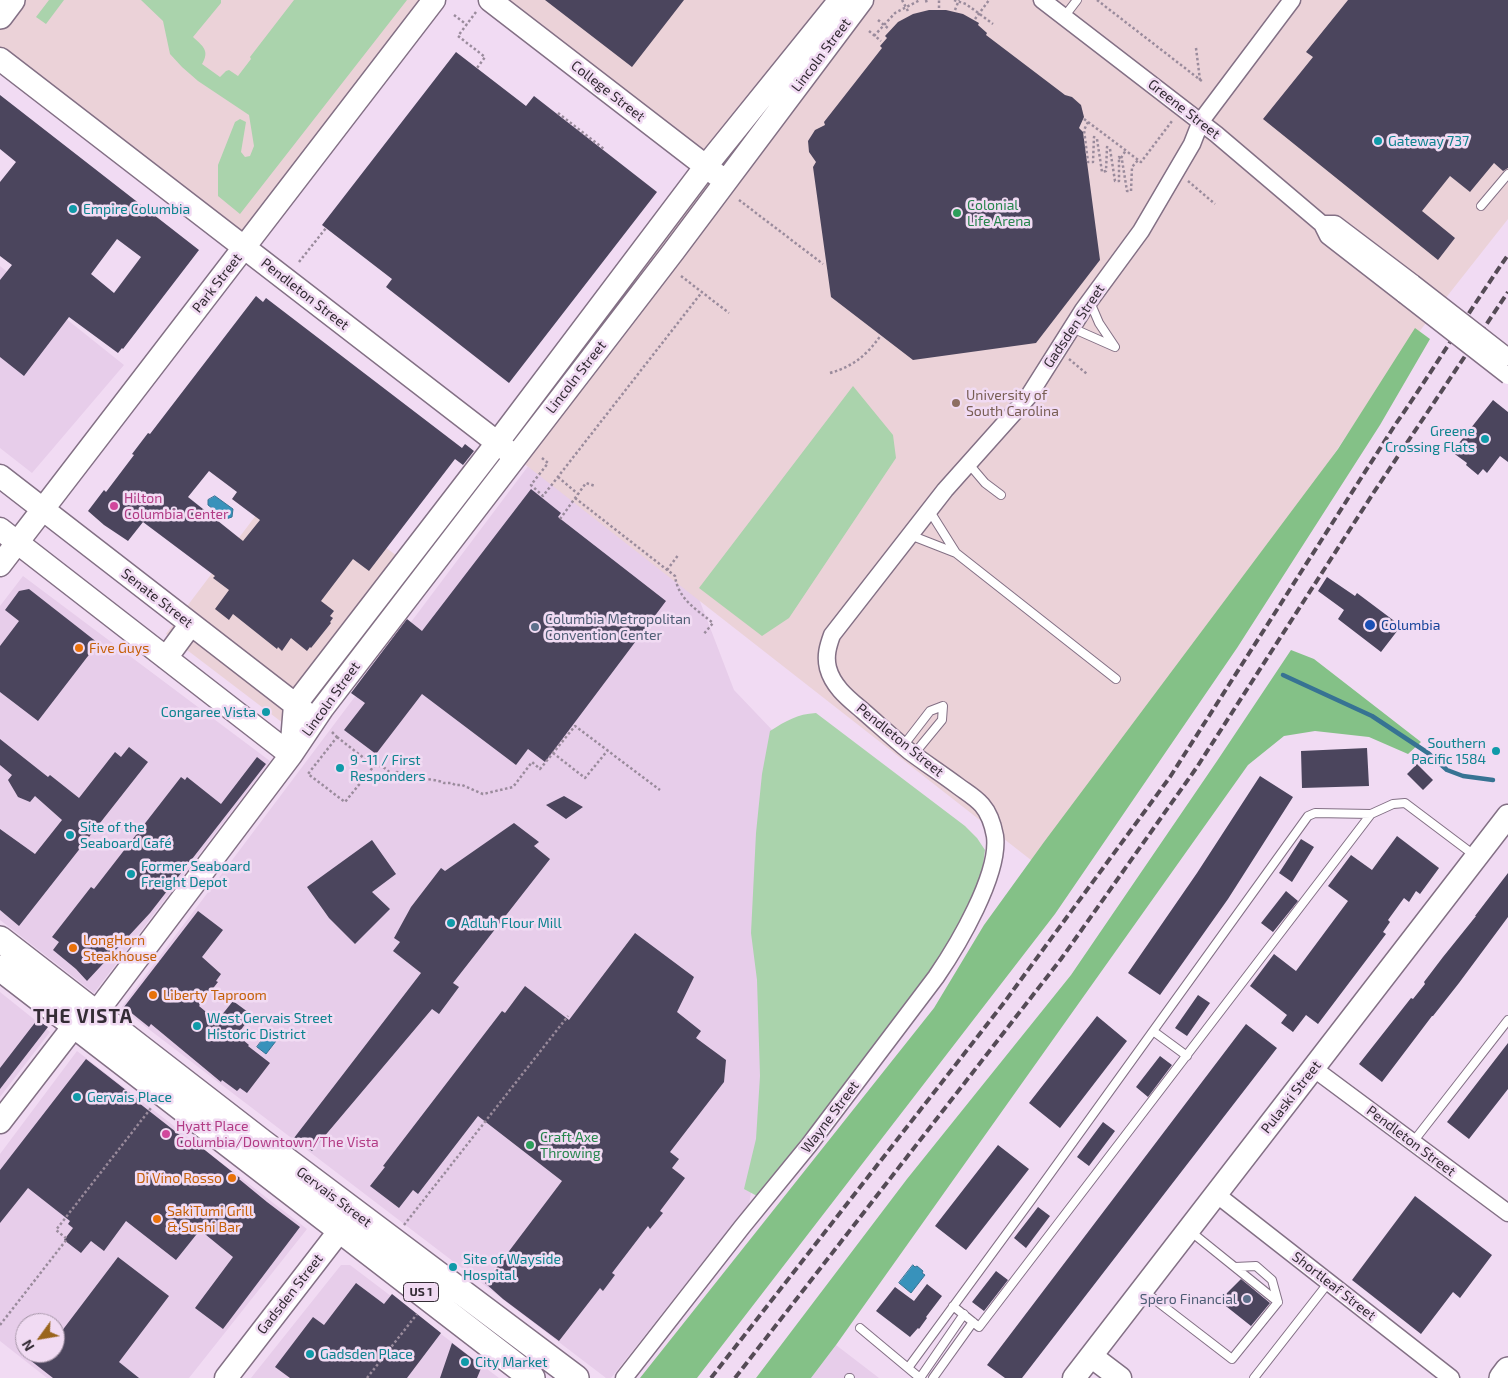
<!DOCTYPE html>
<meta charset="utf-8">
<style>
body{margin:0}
#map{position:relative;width:1508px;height:1378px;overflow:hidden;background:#f1dbf3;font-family:"Exo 2",sans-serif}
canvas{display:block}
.north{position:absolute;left:15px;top:1313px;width:50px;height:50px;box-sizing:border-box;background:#f1dbf3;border:1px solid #a595a7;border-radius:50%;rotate:238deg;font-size:14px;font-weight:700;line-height:20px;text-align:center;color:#342c35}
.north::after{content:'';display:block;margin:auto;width:18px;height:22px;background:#9a651d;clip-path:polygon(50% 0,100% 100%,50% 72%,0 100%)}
</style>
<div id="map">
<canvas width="1508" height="1378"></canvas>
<div class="north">N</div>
</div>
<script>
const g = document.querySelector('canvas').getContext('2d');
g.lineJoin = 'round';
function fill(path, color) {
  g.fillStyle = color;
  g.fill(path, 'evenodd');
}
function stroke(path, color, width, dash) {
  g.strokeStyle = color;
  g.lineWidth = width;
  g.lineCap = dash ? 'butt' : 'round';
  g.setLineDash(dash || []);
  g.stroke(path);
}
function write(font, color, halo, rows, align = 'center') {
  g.font = font + ' "Exo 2",sans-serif';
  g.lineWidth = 5;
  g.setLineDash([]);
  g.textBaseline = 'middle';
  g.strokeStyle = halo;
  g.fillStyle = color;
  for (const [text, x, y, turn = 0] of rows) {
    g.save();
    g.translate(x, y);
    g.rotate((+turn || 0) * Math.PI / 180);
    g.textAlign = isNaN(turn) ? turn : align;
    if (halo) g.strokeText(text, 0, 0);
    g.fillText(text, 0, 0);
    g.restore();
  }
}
fill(new Path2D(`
 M0 266 124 365 32 473 0 448Z
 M677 268 696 591 734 690 775 733 766 1006 757 1157 749 1204 611 1378H606L121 1008Z
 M23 576 270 761 94 993 0 920V606Z
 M0 992 50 1032 0 1097Z
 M77 1051 307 1229 189 1378H47L0 1341V1154ZM25 1323H55V1353H25Z
 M341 1265H350L499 1378H251Z
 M836 1345 879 1378H811Z`), '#e7cdea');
fill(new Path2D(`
 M0 0H432L243 249 0 57Z
 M491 0H1508V219L1400 356 1250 579 1045 871 508 451 716 172Z
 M288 473 418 572 296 733 166 634Z`), '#ebd2d8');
fill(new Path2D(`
 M49 0H64L46 24 36 17Z
 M141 0H221V3L193 37C203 46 210 51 202 64L220 77 226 71 229 70 238 76 251 59 250 57 294 0H407L240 214 218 196V165L235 122 240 119 246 122 241 152 245 157 250 156 254 146 249 115 198 81 182 67 170 54 163 21Z
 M853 386 893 435 896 458 789 618 762 636 699 588Z
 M816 713 965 826 977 838 985 850 982 873 977 893 939 961 864 1060 757 1196 744 1189 756 1139 760 1076 757 980 751 933 756 833 762 774 770 731C786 721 797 714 816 713Z`), '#aad3ac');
fill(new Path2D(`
 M1415 328 1430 339 1380 425 1237 648 1055 914 697 1378H640L934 1008 984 925 1044 842 1338 449Z
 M1291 650 1314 659 1421 742 1408 754 1369 737 1315 731 1284 736 1248 765 836 1345 811 1378H756L907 1179 1071 975 1217 761Z`), '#84c187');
const water = new Path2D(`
 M215 496 233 509 232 517 226 519 208 505V500Z
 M266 1035H268L276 1041 266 1054 257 1047Z
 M913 1265 915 1267 917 1266 923 1271 922 1273 925 1275 911 1293 899 1283Z`);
fill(water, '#3892bb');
stroke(water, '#377393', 1);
stroke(new Path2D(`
 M1283 675 1372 716 1428 753 1447 770 1463 776 1493 780`), '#377393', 4.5);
fill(new Path2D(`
 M545 0H684L632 67Z
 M1348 0H1508V168L1503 171 1494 163 1470 192 1450 176 1422 211 1455 238 1438 260 1263 119 1313 57 1306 52Z
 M929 10H946L963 14 979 23 978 25 987 33 986 35 1065 95 1072 97 1081 105 1084 117 1079 128 1083 132 1100 260 1036 343 913 360 831 297 813 167 816 162 809 152 808 141 815 130 825 125 824 122 882 48 880 46 887 38 885 36 898 22 913 14Z
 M456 52 526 106 534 96 657 192 509 383 386 287 392 279 322 225Z
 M0 95 199 250 123 349 122 348 118 353 69 317 24 376 0 357V280L12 265 0 256V182L16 162 0 149ZM117 239 141 257 114 293 91 274Z
 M256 296 263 302 266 298 462 448 465 444 474 451 463 465 455 459 369 571 353 559 321 601 334 611 330 616 333 618 330 622 331 623 311 648 310 647 307 651 291 638 282 651 278 647 277 649 233 614 229 620 215 609 229 590 213 578 215 576 143 522 128 541 104 525 88 511 104 490 106 492 134 455 132 454 148 433 150 434ZM209 471 237 492 232 499 260 520 243 541 188 497Z
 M1493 400 1508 412V462L1500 456 1487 473 1483 469 1478 475 1466 465 1467 463 1452 452Z
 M531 489 561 513 558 517 666 601 545 762 528 749 516 765 422 694 376 754 344 730 365 703 351 693 407 619 422 631Z
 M1327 577 1355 596 1357 593 1401 626 1381 652 1338 619 1344 610 1318 591Z
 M29 589 98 643 38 721 0 692V646L19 621 5 610 19 591Z
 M0 739 48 777 50 775 79 798 115 752 121 757 129 747 148 762 19 926 0 910V829L35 854 62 820 35 796 30 802 18 797 8 780 12 775 0 765Z
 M1367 748 1369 786 1302 788 1301 751Z
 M257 757 266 764 150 913 87 981 76 969 53 950 59 942 52 937 91 887 94 889 181 777 185 780 187 777 221 804Z
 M1417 764 1433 780 1423 790 1407 774Z
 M1260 776 1293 797 1228 899 1160 995 1128 973 1197 873Z
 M564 796 583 807 566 819 546 805Z
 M514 823 539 842 534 846 550 859 453 983 459 987 439 1014 432 1009 312 1151 294 1138 421 973 393 951 400 942 394 938 411 907 441 868 445 871Z
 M1397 836 1439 868 1420 894 1416 891 1409 902 1404 898 1388 920 1390 922 1383 932 1386 934 1318 1024 1306 1015 1293 1032 1281 1023 1287 1015 1250 986 1274 954 1296 971 1348 901 1328 886 1351 855 1372 870Z
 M1301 839 1314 847 1292 882 1279 873Z
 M372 840 396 874 372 892 390 909 355 944 329 918 307 887Z
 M1508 873V917L1459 983 1433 1016H1432L1382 1082 1359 1064 1411 998 1413 999 1425 984 1424 982 1443 957 1476 916H1475Z
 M1286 891 1298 901 1273 932 1261 923Z
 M198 911 223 930 202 957 221 974 216 981 218 982 199 1006 217 1021 233 1001 252 1015 237 1035 249 1045 248 1046 270 1063 247 1093 240 1088 237 1091 222 1080 221 1082 151 1024 149 1027 124 1007Z
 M635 933 694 977 677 1012 701 1031 696 1038 726 1060 724 1082 670 1152 679 1159 672 1168 685 1178 660 1211 663 1213 650 1229 648 1226 612 1273 615 1275 603 1291 600 1288 559 1341 503 1299 485 1283 562 1181 478 1116 418 1194 413 1190 399 1208 370 1186 385 1167 383 1166 502 1011 505 1013 525 986 569 1020Z
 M1198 995 1210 1003 1187 1036 1175 1028Z
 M1097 1016 1127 1041 1060 1128 1029 1103Z
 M37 1020 48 1027 0 1089V1068Z
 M1246 1024 1277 1048 1022 1378H1005L987 1365Z
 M1508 1043V1089L1469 1139 1447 1122Z
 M1160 1056 1172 1065 1148 1097 1136 1087Z
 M86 1059 140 1101 139 1103 199 1150 201 1147 240 1178 239 1179 267 1202 300 1227 223 1329 195 1308 233 1257 200 1230 176 1260 126 1221 104 1251 91 1241 81 1253 64 1240 73 1228 68 1224 70 1221 28 1188 0 1223V1170Z
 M1103 1122 1115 1131 1089 1166 1077 1157Z
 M998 1145 1029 1169 966 1250 935 1226Z
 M1415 1196 1492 1255 1460 1298 1453 1292 1421 1334 1352 1280Z
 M1038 1207 1050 1216 1026 1248 1014 1238Z
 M118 1257 169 1296 119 1362 139 1378H53L21 1353H55V1340Z
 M996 1271 1008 1280 984 1311 972 1302Z
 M1241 1279 1270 1303 1251 1326 1222 1303 1228 1295 1226 1294Z
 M356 1283 384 1304 392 1294 441 1333 407 1378H290L275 1367 313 1317 324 1325Z
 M927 1284 942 1296 926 1317 927 1318 919 1329 918 1328 910 1337 876 1311 895 1287 914 1301Z
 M452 1343 482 1366 477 1378H440Z`), '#4b455d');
const lane = new Path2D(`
 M1064 17 1077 0
 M1481 206 1508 174
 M1072 328 1115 347 1099 323 1090 302
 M968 463 985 483 1001 495
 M910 535 956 553 929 510
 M956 553 1116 679
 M903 746 930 711 943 706 942 720 914 754
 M1153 1031 1187 1056
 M1413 1142 1508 1020
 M1235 1267 1256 1266 1272 1280 1278 1302
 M1145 1292 1232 1359 1278 1302 1190 1231
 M953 1306 979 1327 1371 814
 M860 1328 920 1378
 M908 1368 1032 1199 1308 816 1315 813 1371 814 1393 804 1405 803 1474 855
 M849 1378H850
 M920 1378 964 1314
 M933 1378 973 1322
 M1254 1378 1329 1282`);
const street = new Path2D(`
 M1042 0 1216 134 1322 224 1328 236 1404 295
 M1322 224H1335L1413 283
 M1313 1068 1508 1213
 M1216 1194 1451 1378
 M624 1378 742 1227 809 1145 936 977C958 945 1000 874 995 836 993 825 989 813 982 805 975 797 966 792 958 786 942 774 925 763 909 751 893 738 878 724 863 711 849 699 833 687 828 668 825 656 828 646 832 635L945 490 1028 397 1083 310 1141 231 1192 144 1201 121 1292 0`);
const secondary = new Path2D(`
 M490 0 717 175
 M0 59 508 451
 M0 476 306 713
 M0 529 291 755
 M0 565 434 0
 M166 658 191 624
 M291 754 295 705 497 443 706 166 840 0
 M0 1122 74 1026 96 1013 291 755 322 709 673 252 862 0
 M1091 1356 1120 1378
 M226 1378 351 1216
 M1074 1378 1508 816`);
const primary = new Path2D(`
 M0 16 12 0
 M0 939 262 1142 576 1378
 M0 968 532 1378
 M1502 1378 1508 1370`);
stroke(lane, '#837085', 10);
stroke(street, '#837085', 19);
stroke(secondary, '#837085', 25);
stroke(primary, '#837085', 28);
stroke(new Path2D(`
 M902 0 909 13
 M926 0 927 4
 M954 0 966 4 993 24
 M1097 0 1203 82
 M939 8V0
 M955 10 959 0
 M476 12 458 36 485 57 477 68
 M454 15 467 25
 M975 19 989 0
 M878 20 889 29
 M869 31 881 41
 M874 36 895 13 920 0
 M1196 48 1200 80
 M558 113 604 149
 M1084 119 1141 162 1172 121
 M1088 122 1084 130 1088 162H1093L1094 137 1097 139 1102 172 1106 171 1107 147 1110 149 1115 181H1119V157L1122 160 1127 191H1131L1132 167 1139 159
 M1121 158 1126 150
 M1188 181 1215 204
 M739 200 823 264
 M299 262 326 228
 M681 276 729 313
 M1069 359 1087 374
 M830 373C854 366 867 355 881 335
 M542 458 548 463 531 485 543 496 702 292
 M558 477 578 494
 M575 498 675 576C678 599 696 609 713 623L703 635
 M560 519 586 483 595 486
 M667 570 679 554
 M332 732 337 737
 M337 737 374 766 345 802 308 774Z
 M553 753 585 778 608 750
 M374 766H382L392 774 397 772C402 776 406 774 411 777L419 776 422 779C427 779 439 780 444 783H452L455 785H462L483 794 513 787 532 762 540 769 575 726 660 790
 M404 1225 568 1016
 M0 1325 67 1239 56 1230 151 1108
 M367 1378 417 1314`), '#9a8b9c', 2.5, [2.5, 2.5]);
stroke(lane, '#fff', 8);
stroke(street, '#fff', 16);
stroke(secondary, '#fff', 22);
stroke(primary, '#fff', 25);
stroke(new Path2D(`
 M711 1378 1003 1004 1170 777 1395 425C1434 369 1469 311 1508 255
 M735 1378 1061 959 1197 767 1374 492 1508 292`), '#554b56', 4, [8, 4]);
const streetBridge = new Path2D(`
 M1413 283 1508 357
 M1404 295 1508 376`);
stroke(streetBridge, '#837085', 19, []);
stroke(streetBridge, '#fff', 16);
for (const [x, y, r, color] of [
 [1378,141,5,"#0f9aa8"],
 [73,209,5,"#0f9aa8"],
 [957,213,5,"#2e9e5b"],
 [956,403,5,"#8d6e63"],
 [1485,439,5,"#0f9aa8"],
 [114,506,5,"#d1479c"],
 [1370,625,6,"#1a4fb4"],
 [535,627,5,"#5c6f8a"],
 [79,648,5,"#e8710a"],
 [266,712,5,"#0f9aa8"],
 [1496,751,5,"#0f9aa8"],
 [340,768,5,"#0f9aa8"],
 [70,835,5,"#0f9aa8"],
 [131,874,5,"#0f9aa8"],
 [451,923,5,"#0f9aa8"],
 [73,948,5,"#e8710a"],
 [153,995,5,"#e8710a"],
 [197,1026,5,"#0f9aa8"],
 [77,1097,5,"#0f9aa8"],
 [166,1134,5,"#d1479c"],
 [530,1145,5,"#2e9e5b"],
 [232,1178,5,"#e8710a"],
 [157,1219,5,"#e8710a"],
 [453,1267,5,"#0f9aa8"],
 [1247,1299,5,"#5c6f8a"],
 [310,1354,5,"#0f9aa8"],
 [465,1362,5,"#0f9aa8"]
]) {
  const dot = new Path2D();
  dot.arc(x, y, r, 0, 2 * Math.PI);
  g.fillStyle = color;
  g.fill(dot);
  stroke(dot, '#f1dbf3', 2);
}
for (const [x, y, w] of [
 [421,1292,35]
]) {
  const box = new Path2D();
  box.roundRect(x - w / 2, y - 9.5, w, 19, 4);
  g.fillStyle = '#f1dbf3';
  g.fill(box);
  stroke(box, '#342c35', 1);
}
write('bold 12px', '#342c35', null, [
 ["US 1",421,1292]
]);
write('14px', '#342c35', '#f1dbf3', [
 ["Lincoln Street",821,55,-53],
 ["College Street",608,91,38],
 ["Greene Street",1184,109,38],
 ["Park Street",217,283,-52],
 ["Pendleton Street",305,294,38],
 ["Gadsden Street",1074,326,-56],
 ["Lincoln Street",576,377,-52],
 ["Senate Street",157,598,38],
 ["Lincoln Street",331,699,-54],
 ["Pendleton Street",900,740,39],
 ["Pulaski Street",1291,1097,-52],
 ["Wayne Street",830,1117,-53],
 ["Pendleton Street",1411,1141,37],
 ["Gervais Street",334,1197,37],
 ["Shortleaf Street",1334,1286,38],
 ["Gadsden Street",290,1294,-52]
]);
write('14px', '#0d838f', '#f1dbf3', [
 ["Gateway 737",1388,141],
 ["Empire Columbia",83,209],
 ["Greene",1475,431,"right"],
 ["Crossing Flats",1475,447,"right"],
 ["Congaree Vista",256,712,"right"],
 ["Southern",1486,743,"right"],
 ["Pacific 1584",1486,759,"right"],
 ["9 -11 / First",350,760],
 ["Responders",350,776],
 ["Site of the",80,827],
 ["Seaboard Café",80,843],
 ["Former Seaboard",141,866],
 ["Freight Depot",141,882],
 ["Adluh Flour Mill",461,923],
 ["West Gervais Street",207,1018],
 ["Historic District",207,1034],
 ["Gervais Place",87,1097],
 ["Site of Wayside",463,1259],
 ["Hospital",463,1275],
 ["Gadsden Place",320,1354],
 ["City Market",475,1362]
], 'left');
write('14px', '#27864d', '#f1dbf3', [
 ["Colonial",967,205],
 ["Life Arena",967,221],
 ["Craft Axe",540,1137],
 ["Throwing",540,1153]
], 'left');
write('14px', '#785e54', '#f1dbf3', [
 ["University of",966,395],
 ["South Carolina",966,411]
], 'left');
write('14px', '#b23c85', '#f1dbf3', [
 ["Hilton",124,498],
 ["Columbia Center",124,514],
 ["Hyatt Place",176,1126],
 ["Columbia/Downtown/The Vista",176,1142]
], 'left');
write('14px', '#4e5e75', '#f1dbf3', [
 ["Columbia Metropolitan",545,619],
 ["Convention Center",545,635],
 ["Spero Financial",1237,1299,"right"]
], 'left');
write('14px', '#164399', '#f1dbf3', [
 ["Columbia",1381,625]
], 'left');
write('14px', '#c56008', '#f1dbf3', [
 ["Five Guys",89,648],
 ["LongHorn",83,940],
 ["Steakhouse",83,956],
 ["Liberty Taproom",163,995],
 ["Di Vino Rosso",222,1178,"right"],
 ["SakiTumi Grill",167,1211],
 ["& Sushi Bar",167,1227]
], 'left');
g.letterSpacing = '1px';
write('bold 19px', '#342c35', '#f1dbf3', [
 ["THE VISTA",83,1017]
]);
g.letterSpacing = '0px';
</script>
